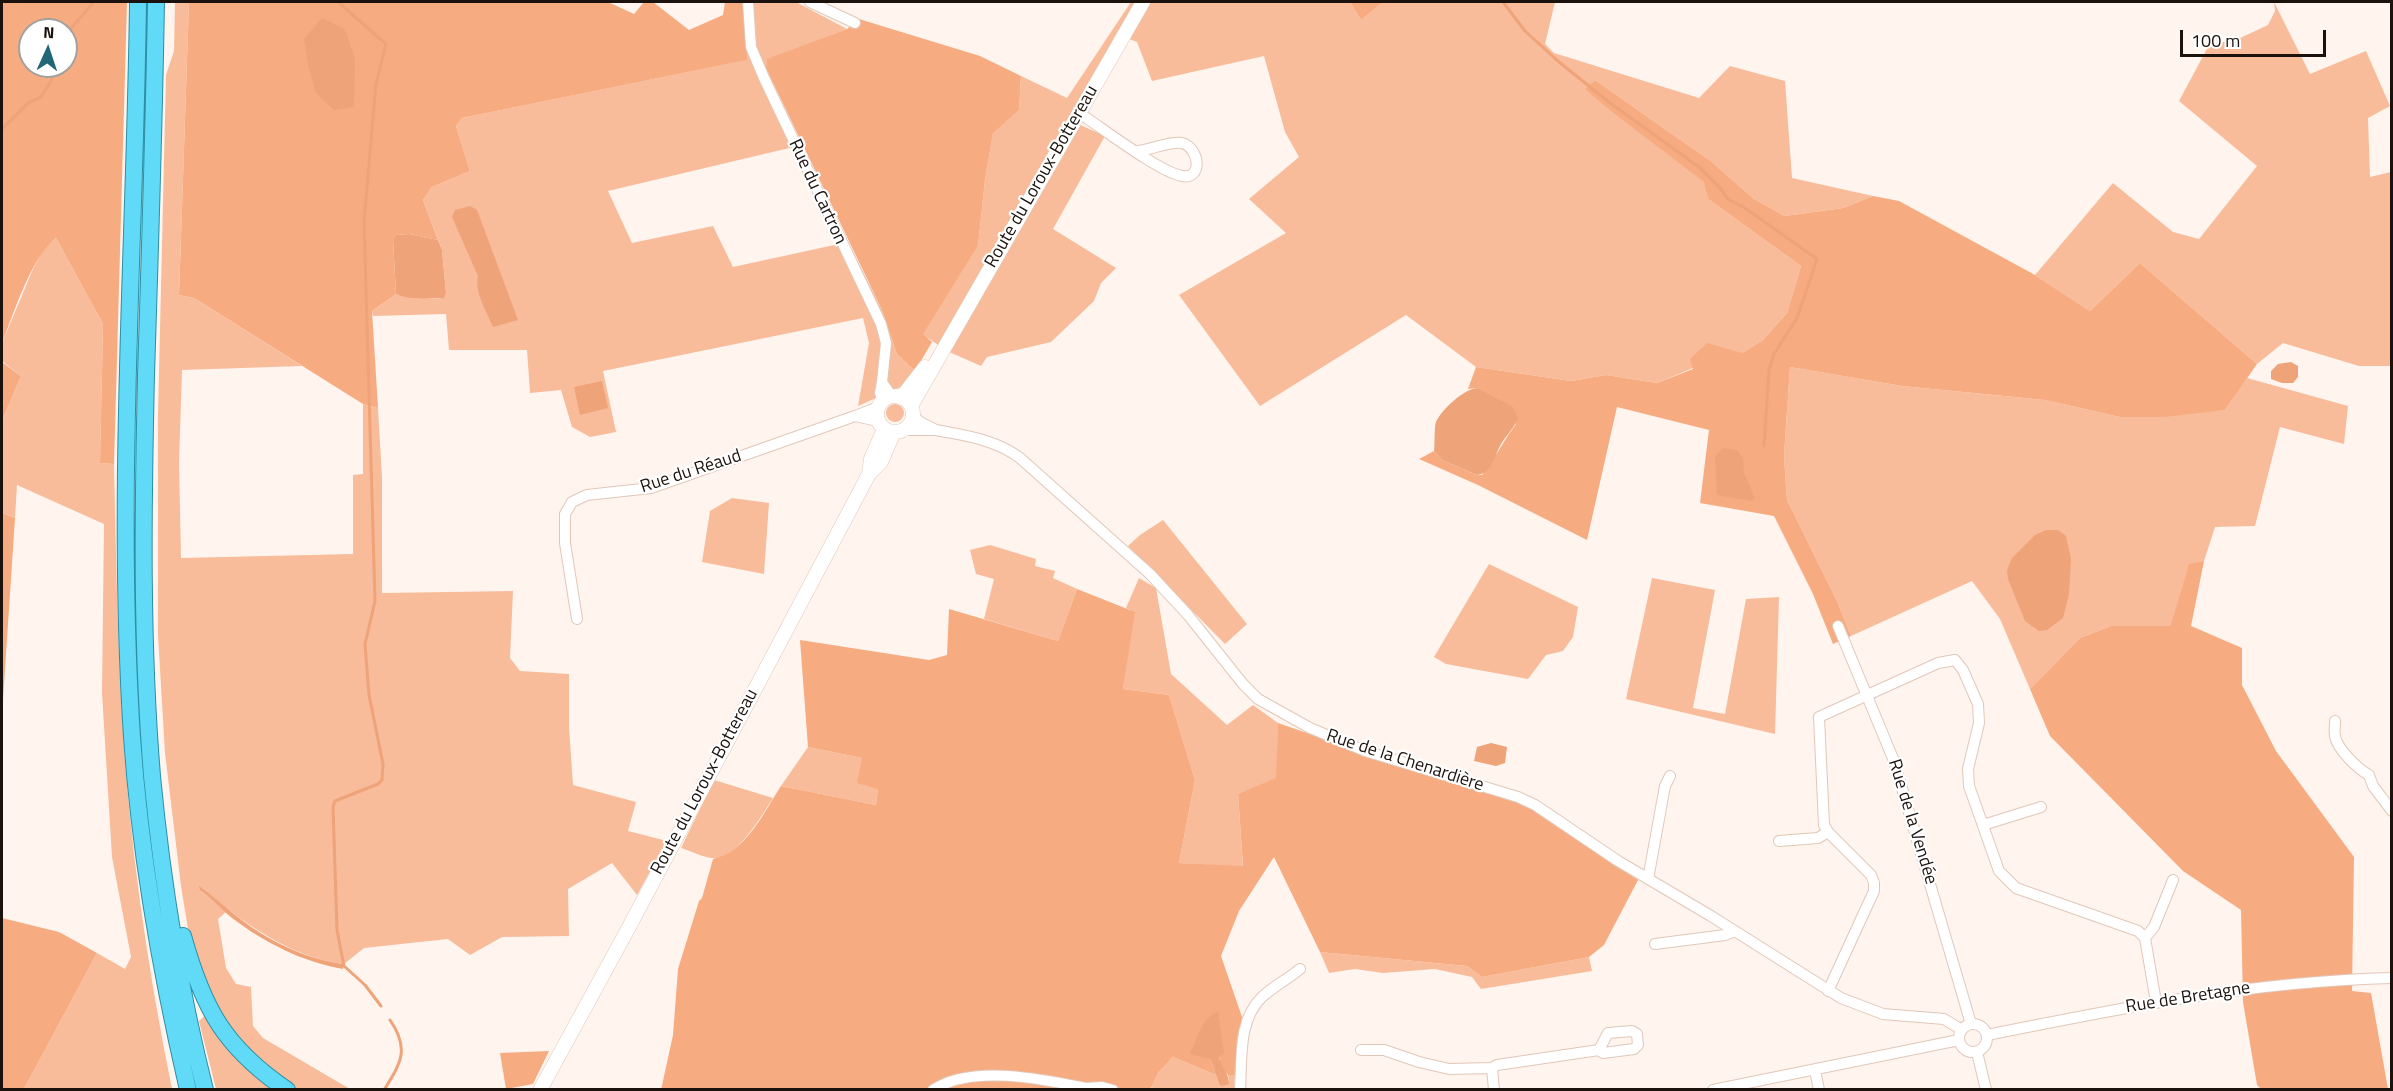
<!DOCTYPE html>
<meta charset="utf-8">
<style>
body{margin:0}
#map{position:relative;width:2393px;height:1091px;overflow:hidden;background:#fff4ee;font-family:"Titillium Web",sans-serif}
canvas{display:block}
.frame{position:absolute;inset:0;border:3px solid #1b120d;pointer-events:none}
.north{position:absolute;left:18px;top:18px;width:60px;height:60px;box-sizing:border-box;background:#fff;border:2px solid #a4a09e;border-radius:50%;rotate:3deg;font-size:16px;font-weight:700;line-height:24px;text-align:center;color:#1b120d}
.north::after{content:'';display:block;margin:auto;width:21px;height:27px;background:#226778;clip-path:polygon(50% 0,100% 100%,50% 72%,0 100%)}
.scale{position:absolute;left:2180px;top:30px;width:146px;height:27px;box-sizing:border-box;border:3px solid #1b120d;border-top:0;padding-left:8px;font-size:18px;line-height:21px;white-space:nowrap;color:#1b120d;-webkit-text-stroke:4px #fff;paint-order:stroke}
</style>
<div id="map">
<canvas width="2393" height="1091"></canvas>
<div class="frame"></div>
<div class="north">N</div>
<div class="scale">100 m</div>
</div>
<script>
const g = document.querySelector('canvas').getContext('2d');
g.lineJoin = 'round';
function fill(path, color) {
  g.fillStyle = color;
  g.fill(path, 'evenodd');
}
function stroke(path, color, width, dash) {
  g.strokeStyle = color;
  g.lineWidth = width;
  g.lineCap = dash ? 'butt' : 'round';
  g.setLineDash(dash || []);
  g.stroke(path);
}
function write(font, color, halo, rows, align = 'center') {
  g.font = font + ' "Titillium Web",sans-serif';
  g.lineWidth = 4.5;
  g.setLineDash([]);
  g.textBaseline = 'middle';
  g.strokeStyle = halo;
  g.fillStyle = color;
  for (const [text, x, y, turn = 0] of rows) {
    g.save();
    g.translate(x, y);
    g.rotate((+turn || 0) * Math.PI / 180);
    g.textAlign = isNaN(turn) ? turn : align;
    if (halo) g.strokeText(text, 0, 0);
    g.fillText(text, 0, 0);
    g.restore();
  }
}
fill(new Path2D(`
 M175 2H189L179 295 194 298 302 366 182 370 179 462 181 558 353 554V475L363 474V404L378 408 382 477V593L513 591 510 658 520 671 569 674V727L573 785 636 802 628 831 667 841 637 895 612 863 568 889 569 936 502 937 470 955 448 939 364 948 344 964C304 959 271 940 238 917 224 907 216 897 200 890L214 900 226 912 218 919 226 968 236 984 251 987 253 1026 263 1038 350 1089H216L199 1021 215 1006 189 935 181 886 165 753 158 635V415L166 75 174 51Z
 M744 2H796L847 29 767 60 766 68 802 145 608 191 632 243 713 226 733 267 848 242 882 310 897 354 915 371 903 386 858 406 869 343 863 318 603 371 616 432 590 437 572 427 561 390 530 393 527 350H449L446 314 373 316 372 311 396 294C410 300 428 297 444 299L446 293 442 250 423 200 432 187 470 171 456 126 462 118 746 60Z
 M1131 2H1350L1361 20 1383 2H1555L1545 44 1554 53 1699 98 1730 66 1785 81 1792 178 1873 196 1843 208 1785 216 1754 199 1712 162 1595 80 1586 89 1614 114 1705 182 1708 199 1801 266 1787 313 1763 340 1742 353 1693 368 1657 383 1606 375 1571 381 1476 367 1406 315 1260 406 1179 295 1286 233 1249 199 1299 157 1285 132 1264 56 1152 81 1137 42 1129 39 1078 124 1105 136 1053 229 1116 268 1101 283 1094 301 1051 342 987 357 981 366 947 351 922 334 978 246 985 180 993 132 1019 110 1021 76 1067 98Z
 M2274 2 2310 74 2366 51 2390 106 2368 118 2370 177 2391 172V366H2359L2283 343 2257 364 2140 263 2090 311 2035 275 2113 183 2173 232 2199 239 2257 166 2179 101 2209 45 2238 39 2268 25 2275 11Z
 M56 238 103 324 100 463 114 464C116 547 117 631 122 715 129 841 147 966 172 1089H24L97 953 125 969 131 957 112 857 102 693 104 524 17 485 15 518 2 513V421L21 376 2 361V343L33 269 44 248Z
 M1790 367 1902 386 2045 400 2120 417 2225 410 2247 378 2348 406 2344 444 2280 427 2255 526 2215 527 2204 561 2189 565 2170 626H2111L2080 638 2030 689 2000 619 1972 581 1851 636 1837 601 1787 500 1784 456Z
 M886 413a9 9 0 1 1 18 0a9 9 0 1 1-18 0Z
 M732 498 769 503 764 574 702 562 710 511Z
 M1163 520 1247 624 1225 644 1128 546 1140 535Z
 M990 545 1036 559 1035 566 1055 571 1053 578 1077 589 1058 641 984 619 994 579 976 574 970 550Z
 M1489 564 1578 607 1573 637 1563 651 1546 655 1528 679 1446 664 1434 657Z
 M1139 578 1156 588 1171 674 1227 725 1253 705 1278 723 1277 779 1238 794 1243 867 1179 863 1195 780 1169 695 1123 689 1134 612 1126 608Z
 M1652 578 1715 590 1693 708 1725 714 1746 599 1779 597 1775 734 1626 699Z
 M808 747 862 758 878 789 876 805 781 786Z
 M714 780 773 798C762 815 736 861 712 858 702 857 691 851 681 848Z
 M1320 952 1467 966 1482 977 1589 957 1592 971 1481 989 1472 977 1435 969 1383 973 1355 969 1329 973Z
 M1173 1057 1216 1075 1219 1084 1229 1081 1228 1075H1235L1234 1089 1158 1090 1150 1087 1158 1073Z`), '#f8bc9a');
fill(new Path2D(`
 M2 2H127L114 464 100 463 103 324 56 238C31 257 14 313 2 343ZM30 30H66V66H30Z
 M189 2H608L634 14 644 2H653L689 30 723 15 725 2H744L747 60 462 118 456 126 470 171 432 187 423 200 438 240 409 234 396 235 393 239 396 294 372 311 378 408 363 404 194 298 179 295Z
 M1350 2H1383L1361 20Z
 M859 19 980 56 1021 76 1019 110 993 133 985 180 978 246 923 334 932 342 915 371 897 354 882 310 766 68 767 59 847 29Z
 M1595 80 1712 162 1754 199 1785 216 1843 208 1873 196 1899 201 2035 275 2090 311 2140 263 2257 364 2225 410 2164 417H2120L2045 400 1902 386 1790 367 1784 456 1787 500 1837 601 1851 636 1833 644 1813 594 1774 516 1700 503 1709 430 1617 407 1587 540 1478 485 1419 459 1434 451 1442 460 1477 475H1482C1495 459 1503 441 1516 424L1477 388 1468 389 1476 367 1571 381 1606 375 1657 383 1693 369 1690 359 1707 343 1742 353 1763 340 1787 313 1801 266 1708 199 1704 182 1614 114 1585 89Z
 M2 362 21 376 2 421V361Z
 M2 513 15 518 2 715Z
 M2204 561 2191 626 2242 648V685L2276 751 2354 857 2352 991 2371 993 2388 1089 2262 1090 2257 1085 2243 1002 2241 910 2183 871 2050 736 2030 689 2080 638 2111 626H2170L2189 564Z
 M1077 589 1135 612 1123 689 1169 695 1195 780 1179 863 1243 866 1238 794 1276 778 1278 723 1405 767 1527 806 1638 880 1604 945 1589 957 1482 977 1467 966 1320 952 1274 857 1239 911 1221 956 1242 1017 1235 1075H1228L1221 1067 1219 1056 1190 1053 1211 1060 1216 1075 1173 1057 1158 1073 1150 1089 661 1090 673 1035 678 969 699 901 702 898 713 859C746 852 764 812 781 786L876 805 878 789 857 783 862 758 808 747 800 640 929 660 947 655 949 609 1058 641Z
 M2 918 59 932 97 953 24 1089H2Z
 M549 1051 533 1084 506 1089 500 1053Z`), '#f7ab80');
fill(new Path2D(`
 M322 18 345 29 355 59 354 107 334 110 316 93 308 65 304 39Z
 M470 206 477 210 518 320 493 327C487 312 474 292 478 276L452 217 455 210Z
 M409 234 438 240 442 250 446 293 444 299C429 297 410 301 396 294L393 239 396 235Z
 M2291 362 2298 366V377L2293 383H2282L2271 379V371L2278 364Z
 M602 381 608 408 580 415 574 387Z
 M1477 388 1513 407 1518 418C1514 429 1505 436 1500 446 1494 457 1492 473 1477 475L1442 460 1434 451C1435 443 1434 427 1436 422 1441 410 1464 389 1477 388Z
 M1723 448 1737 450 1743 459 1744 473 1755 498 1752 501 1717 495 1715 457Z
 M2046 530H2058L2066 536 2071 559 2069 594 2063 618 2047 630 2039 631 2025 621 2008 579 2007 570 2012 558 2035 535Z
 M1491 743 1507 747 1505 763 1496 766 1474 761 1477 747Z
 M199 886C212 895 223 905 235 915 267 940 304 959 344 964L343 969C303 962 265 943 232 918 221 909 212 898 200 890Z
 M1218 1012 1224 1053 1219 1057C1221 1067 1229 1073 1229 1084L1222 1086 1219 1084 1211 1060 1190 1054C1197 1039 1202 1017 1218 1012Z`), '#eea378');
stroke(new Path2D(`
 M338 2 386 44 376 84 364 221 375 601 365 644 369 695 383 764 382 780 378 784 335 801 333 807 337 930 344 966 365 985 381 1006
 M1503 2 1525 31 1559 62 1610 103 1699 167 1720 188 1728 199 1745 208 1817 259 1797 318 1774 354 1769 370 1764 446
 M66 34 94 2
 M2 129 28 103 41 97 51 81 55 66
 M384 1090C401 1063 410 1049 390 1020`), '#eea378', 3);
const minor = new Path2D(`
 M748 2 751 47 764 78 881 324 886 343 882 382
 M810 2 855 23
 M1079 113C1101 127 1159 172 1182 176 1203 180 1200 148 1182 143 1170 141 1150 150 1137 151
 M883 401 880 393 882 382 892 397
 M878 421 855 416 879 407
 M905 430H936L920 422 913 415
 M936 430C966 436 995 439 1020 458L1150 574 1188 615 1243 684 1258 699 1310 728 1365 751 1518 797 1535 805 1618 861 1711 916 1841 998 1883 1014 1944 1019 1962 1030
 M577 619 565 543V514L572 502 587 495 651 488 855 416
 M1838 626 1894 761 1971 1024
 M2335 721C2335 726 2334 731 2335 736 2337 749 2358 769 2369 775L2373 786 2392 811
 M1983 825 2041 807
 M1779 841 1818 838 1828 832
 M1648 879 1665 786 1670 776
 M2145 938 2154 927 2173 880
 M1655 944 1725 935 1735 931
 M1828 991 1874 891V883L1871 875 1828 832 1824 825 1819 717 1938 663 1955 660 1963 670 1978 704 1979 723 1968 769 1969 786 1999 871 2016 888 2138 931 2145 938 2156 1002
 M1959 1038a14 14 0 1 1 28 0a14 14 0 1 1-28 0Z
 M1987 1035C2121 1008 2255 981 2392 978
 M1361 1050H1384L1419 1062 1449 1069 1492 1068 1497 1065 1599 1050 1603 1053 1634 1049 1638 1045 1637 1034 1632 1031 1608 1033 1599 1050
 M1977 1052 1986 1090
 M1492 1068 1494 1090
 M1815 1070 1819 1090
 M933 1090C971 1064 1043 1079 1086 1088
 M1089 1090 1086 1088 1102 1087 1113 1090
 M1240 1090C1242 1058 1238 1020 1262 997 1274 986 1288 979 1300 969
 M1713 1090 1959 1040`);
const secondary = new Path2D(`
 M877 414a18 18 0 1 1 36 0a18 18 0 1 1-36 0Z
 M901 398 925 367
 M911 406 1143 2
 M869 474 871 459 884 429
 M540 1090 628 929 869 474 881 462 894 432`);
const trunk = new Path2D(`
 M138 2C135 246 116 493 132 737 140 856 161 973 188 1090
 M156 2C154 126 150 250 146 375 143 509 141 642 152 776 162 881 179 987 205 1090
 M183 936C203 1008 224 1047 287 1090`);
stroke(minor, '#e1c7b8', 12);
stroke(secondary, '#e1c7b8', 15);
stroke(trunk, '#2e8ea3', 18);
stroke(minor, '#fff', 10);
stroke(secondary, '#fff', 14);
stroke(trunk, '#60daf6', 16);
write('18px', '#1b120d', '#fff', [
 ["Route du Loroux-Bottereau",1042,177,-60],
 ["Rue du Cartron",817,192,65],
 ["Rue du Réaud",691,472,-18],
 ["Rue de la Chenardière",1405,761,18],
 ["Route du Loroux-Bottereau",705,782,-62],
 ["Rue de la Vendée",1912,822,73],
 ["Rue de Bretagne",2188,998,-9]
]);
</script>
